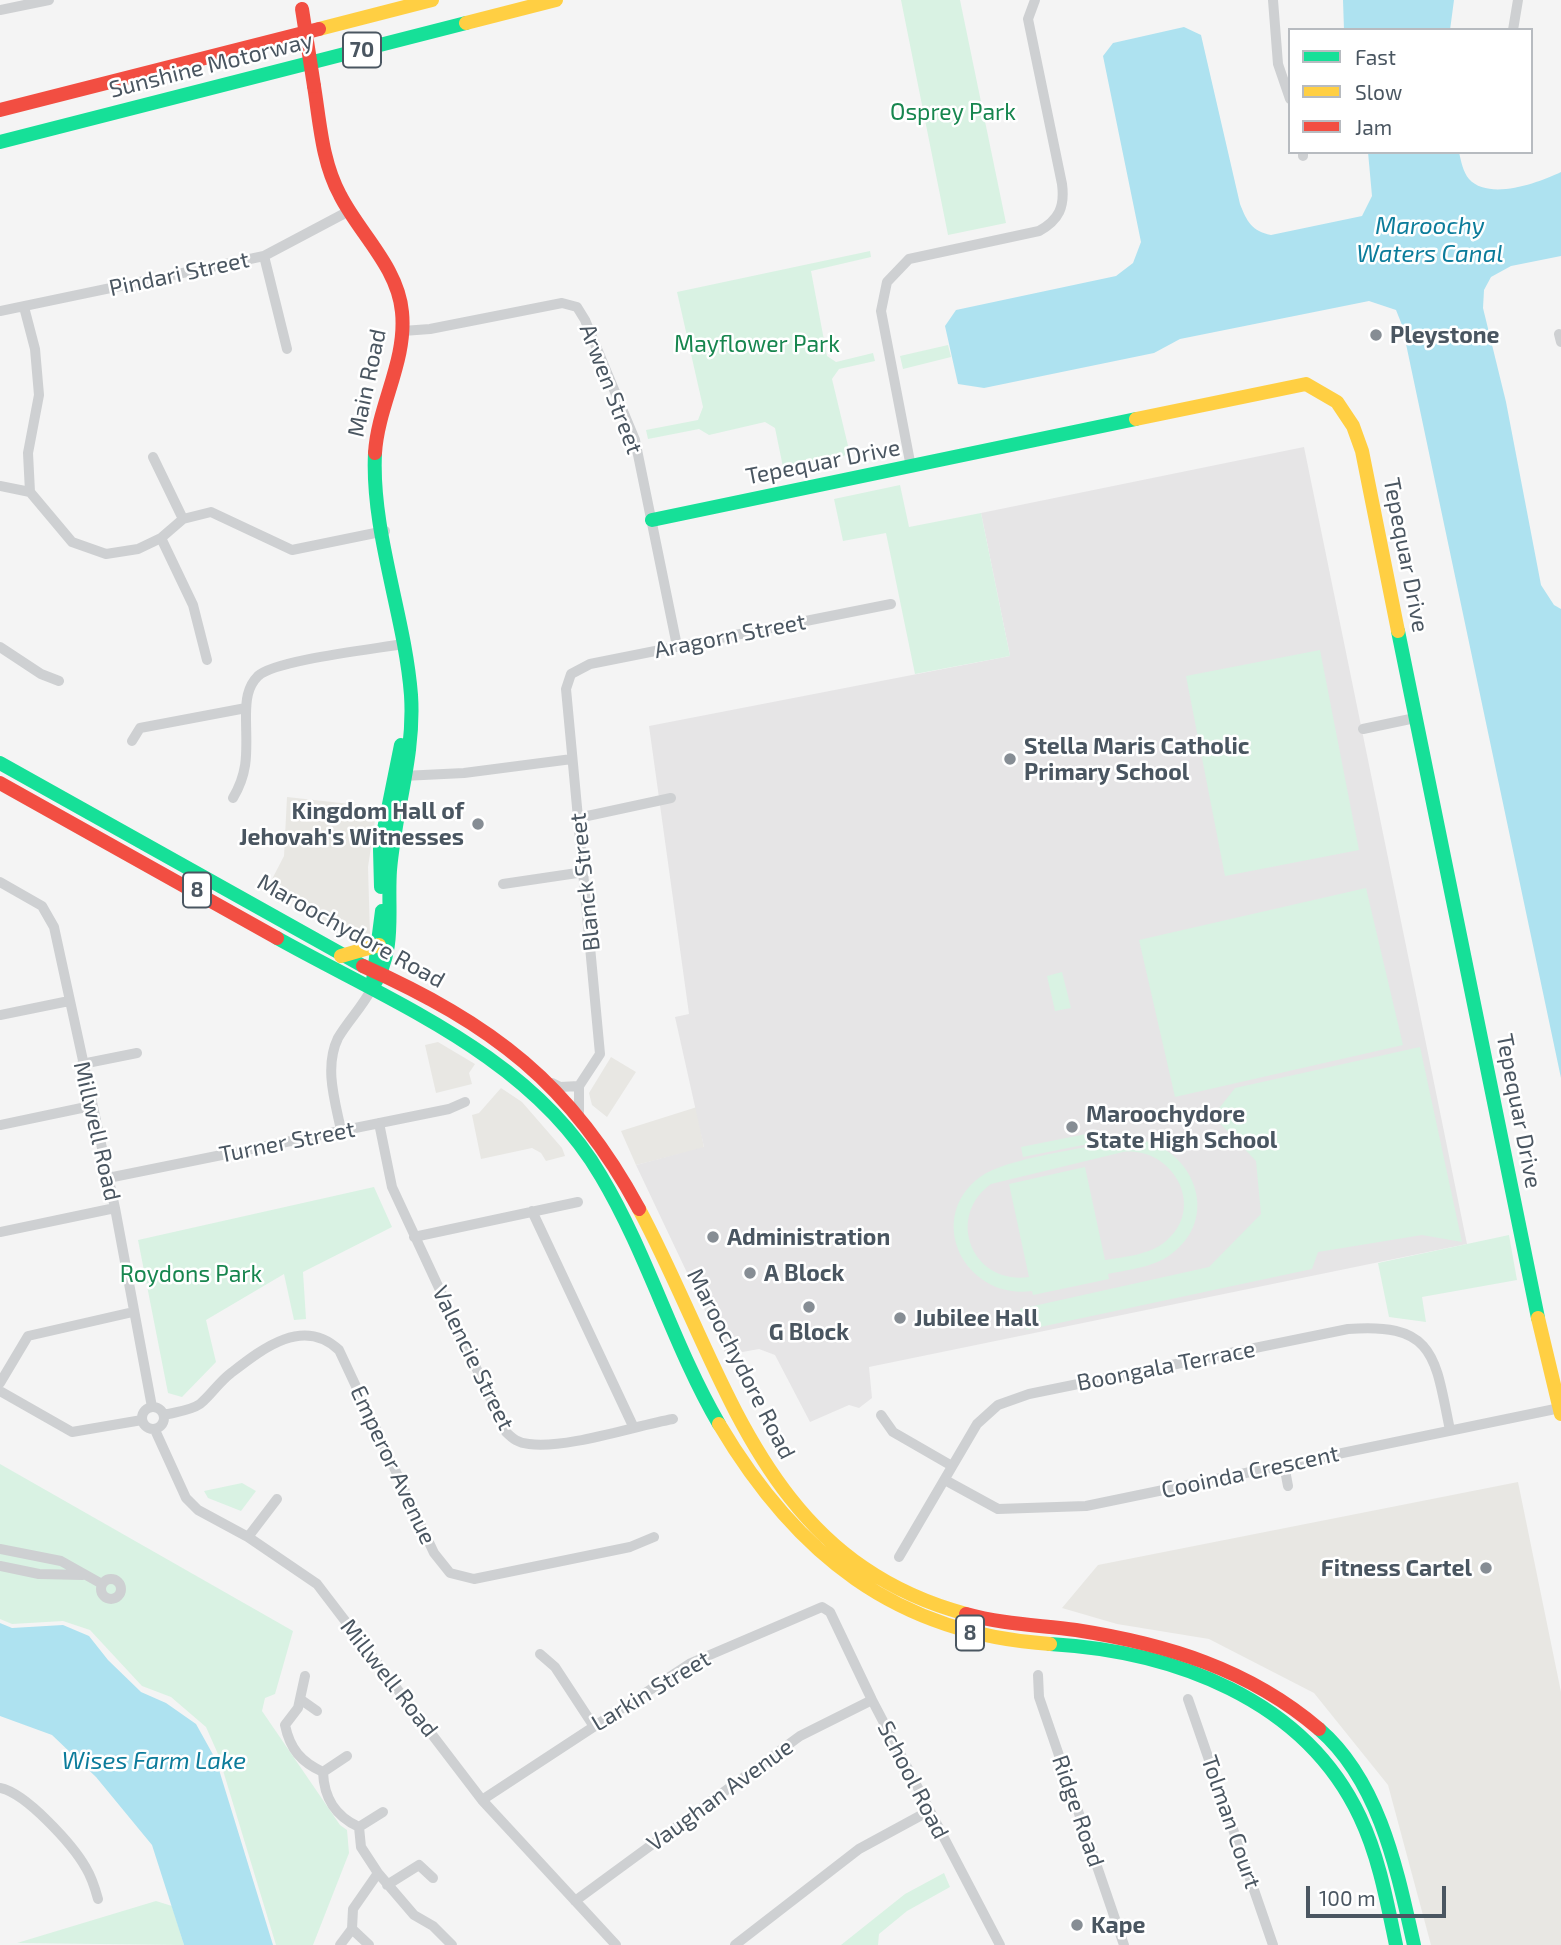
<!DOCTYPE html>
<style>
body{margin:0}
#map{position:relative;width:1561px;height:1945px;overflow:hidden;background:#f4f4f4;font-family:"Exo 2",sans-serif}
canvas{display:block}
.legend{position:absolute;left:1288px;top:28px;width:245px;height:126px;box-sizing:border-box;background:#fff;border:2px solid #b7bbc0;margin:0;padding:9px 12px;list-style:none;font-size:21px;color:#4a5661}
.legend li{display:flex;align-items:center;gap:14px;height:35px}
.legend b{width:35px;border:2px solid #b7bbc0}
.scale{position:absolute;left:1306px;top:1886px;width:140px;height:32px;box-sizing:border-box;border:4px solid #4a5661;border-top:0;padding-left:9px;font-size:21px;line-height:24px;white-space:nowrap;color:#4a5661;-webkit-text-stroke:5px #fff;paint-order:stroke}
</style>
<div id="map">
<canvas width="1561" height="1945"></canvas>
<ul class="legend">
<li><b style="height:9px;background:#16e098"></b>Fast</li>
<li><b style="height:9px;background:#ffcf43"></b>Slow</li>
<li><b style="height:9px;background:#f24e42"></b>Jam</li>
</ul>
<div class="scale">100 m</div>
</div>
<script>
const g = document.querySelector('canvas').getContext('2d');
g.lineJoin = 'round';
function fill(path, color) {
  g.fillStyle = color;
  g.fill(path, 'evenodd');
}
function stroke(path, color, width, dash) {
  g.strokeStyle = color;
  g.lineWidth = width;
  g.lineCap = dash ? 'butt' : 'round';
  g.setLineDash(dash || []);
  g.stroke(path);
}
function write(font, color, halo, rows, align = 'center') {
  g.font = font + ' "Exo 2",sans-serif';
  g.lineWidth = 5;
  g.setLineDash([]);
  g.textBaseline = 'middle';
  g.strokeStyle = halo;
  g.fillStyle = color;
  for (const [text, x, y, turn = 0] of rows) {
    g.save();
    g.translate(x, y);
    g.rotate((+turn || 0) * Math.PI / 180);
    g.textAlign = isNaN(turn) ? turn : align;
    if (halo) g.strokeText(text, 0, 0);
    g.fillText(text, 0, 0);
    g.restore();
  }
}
fill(new Path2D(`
 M287 797 377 807 368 867 370 935 364 938 348 937 269 885 284 856Z
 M438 1042 475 1064 469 1073 472 1084 436 1093 425 1045Z
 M611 1057 636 1072 607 1117 592 1105 589 1093Z
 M501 1088 522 1102 562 1148 565 1156 546 1161 541 1153 532 1148 481 1159 472 1115 479 1113Z
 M697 1107 704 1148 636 1165 621 1131Z
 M1518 1482 1561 1692V1945H1431L1388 1785 1314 1693 1209 1639 1117 1624 1062 1608 1098 1565Z`), '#e8e7e3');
fill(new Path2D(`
 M1304 447 1467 1244 869 1367 872 1398 859 1408 849 1405 810 1422 775 1355 759 1349 726 1355 636 1165 704 1147 675 1017 689 1014 649 726 1010 656 981 513Z`), '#e6e5e6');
fill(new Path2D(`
 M901 0H960L1006 223 948 235Z
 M870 251 871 257 811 271 827 356 836 362 873 353 875 361 839 369 832 379 850 454 784 472 775 428 765 422 709 435 699 429 648 439 646 430 698 420 703 407 677 292Z
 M948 345 951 357 903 369 900 356Z
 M900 485 909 527 981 513 1010 656 915 674 886 533 843 541 834 499Z
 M1320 650 1359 850 1225 876 1186 676Z
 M1366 888 1403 1045 1175 1097 1139 940Z
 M1062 972 1071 1008 1055 1011 1047 976Z
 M1420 1047 1462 1242 1422 1235 1318 1252 1312 1269 1026 1330 1020 1309 1209 1267 1261 1214 1256 1161 1213 1116 1235 1088Z
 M1101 1131 1103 1141 1023 1157 1021 1147Z
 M1140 1140C1192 1149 1220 1214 1175 1251 1157 1267 1131 1269 1108 1274L1109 1279 1033 1295 1032 1291C965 1300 924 1219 980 1177 1006 1158 1086 1148 1121 1141ZM1123 1152C1172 1146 1207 1207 1166 1241 1150 1255 1124 1257 1105 1260L1085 1167 1009 1184 1029 1277C972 1285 945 1217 991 1184Z
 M374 1187 392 1227 303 1272 306 1319 294 1320 284 1274 206 1320 216 1362 182 1397 168 1393 138 1240Z
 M1509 1235 1517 1280 1422 1297 1426 1322 1389 1317 1378 1263Z
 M0 1464 293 1631 275 1694 265 1698 262 1711 340 1825 347 1830 349 1853 313 1945H276L218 1754 206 1727 171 1697 142 1686 90 1630 63 1621 12 1624 0 1619Z
 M242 1483 256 1491 241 1511 208 1498 204 1491Z
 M944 1873 950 1887 907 1911 879 1934 878 1945H841L905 1894Z
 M156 1901 172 1906 184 1945 17 1943Z`), '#d9f2e3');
fill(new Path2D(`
 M1343 0H1454L1450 30H1344Z
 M1184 27 1201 35 1240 204C1247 222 1252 231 1271 235L1362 216 1372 196 1368 152H1459C1461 161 1463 172 1469 179 1489 201 1538 183 1561 172V256L1511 266 1491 277 1484 290 1483 308 1506 402 1541 585 1554 605 1561 609V1078L1402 325 1396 310 1369 301 1180 339 1154 353 984 388 958 384 945 326 956 310 1116 276 1133 263 1141 242 1103 56 1113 43Z
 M0 1623 12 1628 63 1625 89 1636 108 1660 141 1692 166 1703 196 1724 216 1760 273 1945H184L152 1845 96 1777 52 1735 0 1716Z`), '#aee2f0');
stroke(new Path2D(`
 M1273 0 1278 64 1290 99
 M0 10 49 0
 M1513 30 1518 0
 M1303 152V156
 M264 256 287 349
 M24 307 35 349 39 395 28 453 30 492 72 542 106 554 138 549 161 538 183 519 211 512 292 550 385 531
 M0 311 264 256 349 211
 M403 331 430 329 562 303 577 307 585 320 635 440 677 646
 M1559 334 1561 342
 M153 457 183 519
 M911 467 881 311 887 282 909 259 1039 231C1059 220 1065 207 1062 184L1028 19 1035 0
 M0 486 30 492
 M161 538 193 605 207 660
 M0 647 41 674 59 681
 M1363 729 1415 718
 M132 741 140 728 246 708
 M403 776 464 773 572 759
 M233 798C250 769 246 749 246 716 246 701 247 687 258 676 275 660 375 649 403 644
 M578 818 671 798
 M0 882 42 906 54 927 115 1208 152 1407
 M503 884 584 872
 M0 1015 69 1001
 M82 1064 137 1053
 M552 1083 560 1087 579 1086
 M579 1112V1086L600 1054 566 689 571 674 590 664 891 604
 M379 1123 392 1187 506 1432C513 1439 518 1443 529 1444 567 1449 634 1426 673 1419
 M0 1125 91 1106
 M341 1130C335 1101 324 1067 338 1038 348 1021 363 1006 372 988
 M108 1178 449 1109 465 1102
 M532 1211 633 1426
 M0 1232 115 1208
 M414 1237 578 1202
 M0 1383 28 1336 133 1312
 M0 1391 72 1432 142 1420
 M142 1418a11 11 0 1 1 22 0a11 11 0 1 1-22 0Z
 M164 1415C175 1412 190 1411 200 1404 211 1395 219 1382 231 1373 262 1349 303 1316 339 1350L434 1553 450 1573 474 1579 630 1547 654 1537
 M881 1415 893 1432 952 1466
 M155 1430 186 1498 198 1510 248 1537 317 1584 482 1800 616 1945
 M1284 1465 1288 1486
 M945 1480 998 1509 1086 1506 1560 1408
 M248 1537 277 1499
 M0 1549 61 1561 102 1584
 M899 1557 977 1424 998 1405 1029 1394 1348 1329C1436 1322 1435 1358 1450 1430
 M0 1566 39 1574 83 1575
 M101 1589a10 10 0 1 1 20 0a10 10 0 1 1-20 0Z
 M540 1654 555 1667 593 1725
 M1038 1675 1039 1697 1124 1945
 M305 1676 298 1708 285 1725C290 1749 301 1762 323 1772 324 1798 335 1816 359 1827L361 1847 378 1873 414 1915 433 1926 452 1945
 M300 1699 317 1711
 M1188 1699 1273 1945
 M323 1772 347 1756
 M0 1788C26 1793 73 1845 86 1868 92 1878 95 1888 98 1899
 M482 1800 691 1663 822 1607 830 1612 872 1700 1000 1945
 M359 1827 383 1812
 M387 1885 419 1865 433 1878
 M575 1901 800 1736 872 1700
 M352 1929 369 1945
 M340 1945 352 1929 353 1909 378 1873
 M735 1945 859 1849 929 1811`), '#ced0d2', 10);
stroke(new Path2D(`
 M0 142 466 23
 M652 520 1136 419
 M1398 631 1538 1318
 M0 763 363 966
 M381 887 380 849 401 745
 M277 938C393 1003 531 1056 601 1176 648 1255 673 1345 719 1424
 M373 981 382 911
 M372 988C397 950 387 912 390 870 395 810 415 756 411 695 405 616 371 532 375 453
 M1050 1644C1172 1651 1304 1698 1360 1817 1379 1857 1387 1902 1396 1945
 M1319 1729C1380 1782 1397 1870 1414 1945`), '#16e098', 14);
stroke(new Path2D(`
 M466 23 556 0
 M319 29 432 0
 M1136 419 1306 384 1337 402 1353 426 1362 451 1398 631
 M341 956 379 945
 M639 1209C726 1371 761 1559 966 1614
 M1538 1318 1561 1414
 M719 1424C796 1554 896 1634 1050 1644`), '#ffcf43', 14);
stroke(new Path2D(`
 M314 86C320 123 322 162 340 195 359 233 398 267 402 312 407 361 378 405 375 453
 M0 110 319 29
 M0 783 277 938
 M363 966C492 1024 571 1083 639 1209
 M966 1614C1002 1624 1039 1625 1076 1630 1166 1644 1249 1669 1319 1729`), '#f24e42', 14);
stroke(new Path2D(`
 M302 9 314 86`), '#f24e42', 14);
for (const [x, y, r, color] of [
 [1376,335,7,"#868d94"],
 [1010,759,7,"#868d94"],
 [478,824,7,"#868d94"],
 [1072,1127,7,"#868d94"],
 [713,1237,7,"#868d94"],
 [750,1273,7,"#868d94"],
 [809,1307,7,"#868d94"],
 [900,1318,7,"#868d94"],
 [1486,1568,7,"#868d94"],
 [1077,1925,7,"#868d94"]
]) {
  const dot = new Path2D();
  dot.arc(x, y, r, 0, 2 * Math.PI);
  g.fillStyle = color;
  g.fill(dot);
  stroke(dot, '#fff', 2.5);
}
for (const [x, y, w] of [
 [362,50,38],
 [197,890,28],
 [970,1633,28]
]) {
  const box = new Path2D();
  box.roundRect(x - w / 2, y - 17.5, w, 35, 5);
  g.fillStyle = '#fff';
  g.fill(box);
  stroke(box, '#4a5661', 2);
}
write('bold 21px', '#4a5661', null, [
 ["70",362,50],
 ["8",197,890],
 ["8",970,1633]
]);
write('23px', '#4a5661', '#fff', [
 ["Sunshine Motorway",211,65,-14],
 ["Pindari Street",179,274,-12],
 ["Main Road",367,383,-78],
 ["Arwen Street",611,389,69],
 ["Tepequar Drive",823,462,-11],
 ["Tepequar Drive",1406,555,79],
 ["Aragorn Street",730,636,-11],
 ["Blanck Street",585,882,-96],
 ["Maroochydore Road",351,931,29],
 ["Tepequar Drive",1519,1111,79],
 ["Millwell Road",97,1131,77],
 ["Turner Street",287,1142,-11],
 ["Valencie Street",473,1358,64],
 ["Maroochydore Road",741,1364,63],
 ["Boongala Terrace",1166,1366,-11],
 ["Emperor Avenue",393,1465,65],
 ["Cooinda Crescent",1250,1472,-12],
 ["Millwell Road",389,1678,52],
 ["Larkin Street",651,1691,-31],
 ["School Road",913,1780,63],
 ["Vaughan Avenue",720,1795,-36],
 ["Ridge Road",1078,1811,71],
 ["Tolman Court",1231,1822,71]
]);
write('23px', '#17864f', '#fff', [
 ["Osprey Park",953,112],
 ["Mayflower Park",757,344],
 ["Roydons Park",191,1274]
]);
write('bold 23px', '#4a5661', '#fff', [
 ["Pleystone",1390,335],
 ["Stella Maris Catholic",1024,746],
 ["Primary School",1024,772],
 ["Kingdom Hall of",464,811,"right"],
 ["Jehovah's Witnesses",464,837,"right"],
 ["Maroochydore",1086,1114],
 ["State High School",1086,1140],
 ["Administration",727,1237],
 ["A Block",764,1273],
 ["Jubilee Hall",914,1318],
 ["G Block",809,1332,"center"],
 ["Fitness Cartel",1472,1568,"right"],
 ["Kape",1091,1925]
], 'left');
write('italic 24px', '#0c7c9b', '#fff', [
 ["Maroochy",1430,226],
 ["Waters Canal",1430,254],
 ["Wises Farm Lake",154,1761]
]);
</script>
